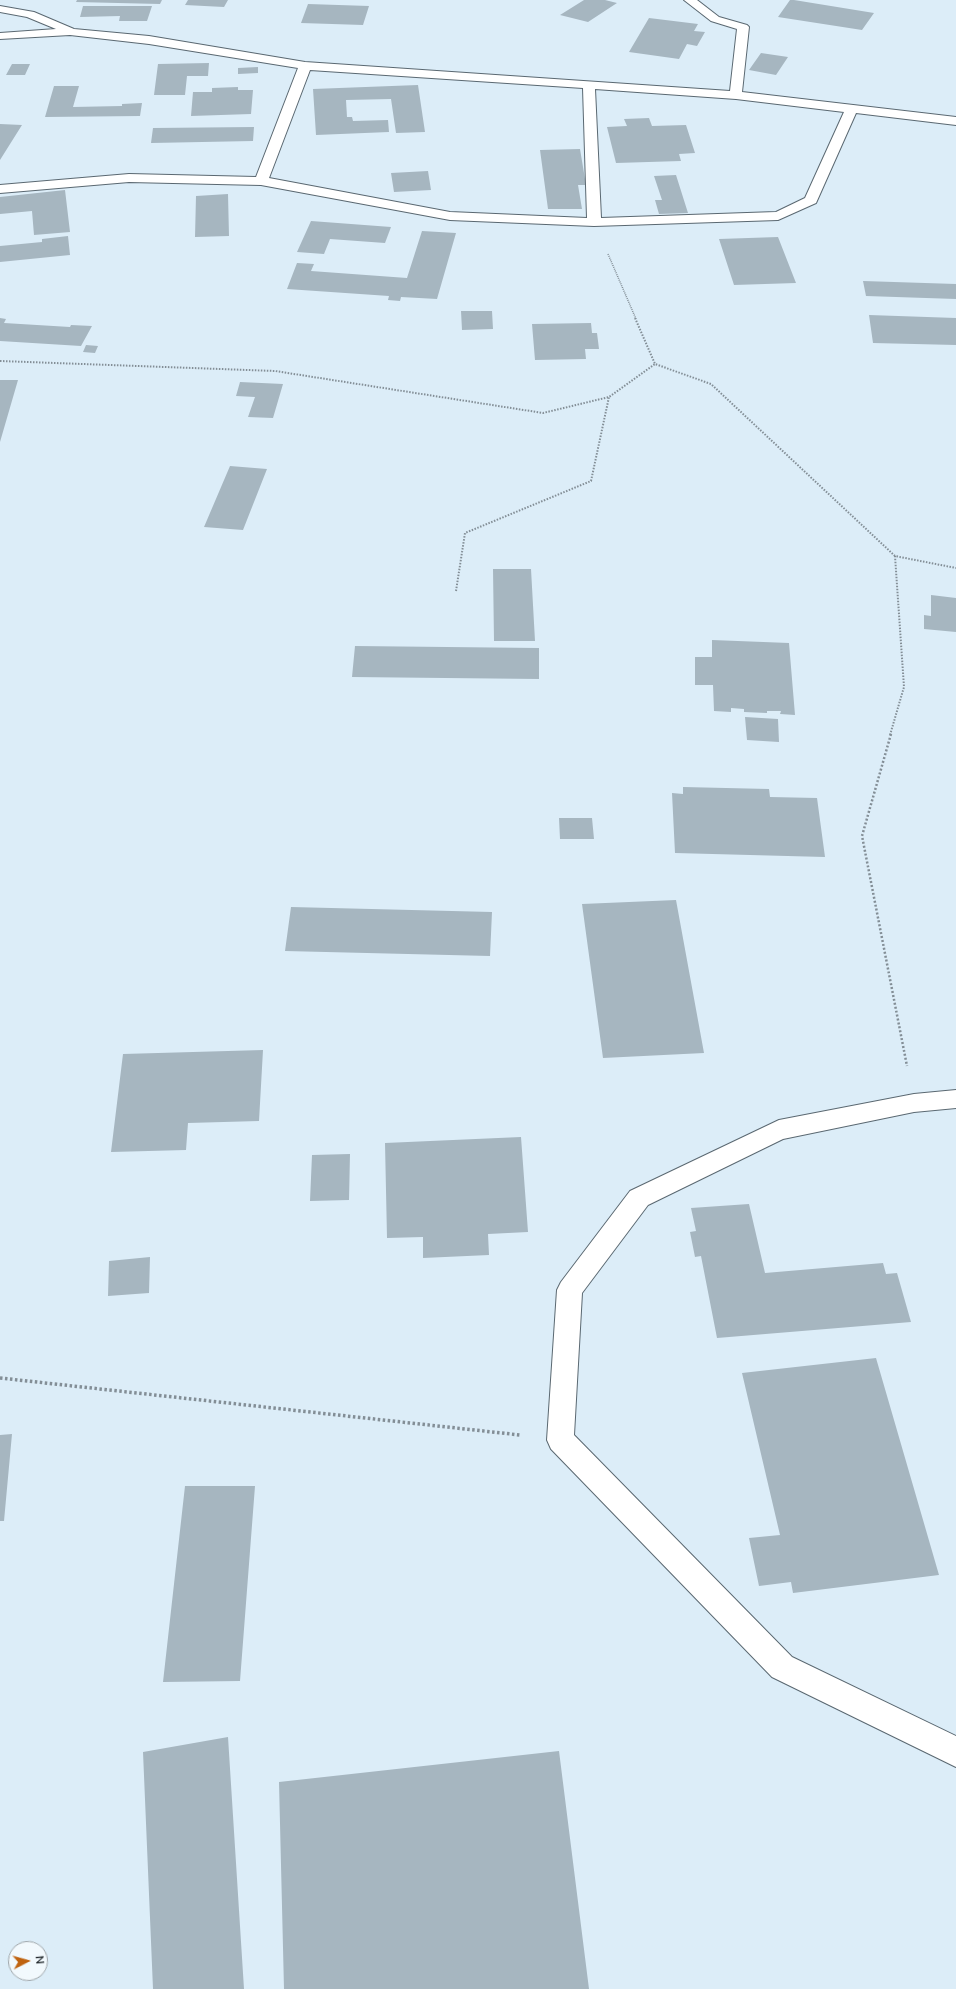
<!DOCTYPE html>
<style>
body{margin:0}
#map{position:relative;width:956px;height:1989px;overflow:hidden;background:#dcedf8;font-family:"Nunito Sans",sans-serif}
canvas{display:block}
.north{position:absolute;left:8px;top:1941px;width:40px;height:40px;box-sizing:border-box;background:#f2f9fd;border:1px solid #9ea5a9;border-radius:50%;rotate:84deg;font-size:11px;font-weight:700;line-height:16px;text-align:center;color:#21272b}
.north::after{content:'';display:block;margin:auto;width:14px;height:18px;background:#bf6310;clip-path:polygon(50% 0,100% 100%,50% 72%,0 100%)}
</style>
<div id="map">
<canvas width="956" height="1989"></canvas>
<div class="north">N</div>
</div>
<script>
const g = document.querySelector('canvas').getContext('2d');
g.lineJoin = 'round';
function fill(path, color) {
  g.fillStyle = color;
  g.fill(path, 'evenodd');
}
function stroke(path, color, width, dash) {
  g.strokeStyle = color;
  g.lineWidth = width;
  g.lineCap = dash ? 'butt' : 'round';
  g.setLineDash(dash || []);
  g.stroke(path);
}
fill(new Path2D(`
 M77 0H162L160 4 76 2Z
 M188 0H228L224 7 185 5Z
 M584 0H605L617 3 588 22 560 15Z
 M790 0H794L874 13 862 30 778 17Z
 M308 4 369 6 363 25 301 23Z
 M83 6H152L147 21H119L120 16 80 17Z
 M649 18 698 24 694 31 705 32 697 46 687 44 679 59 629 52Z
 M761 53 788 57 776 75 749 70Z
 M209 63 208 76H187L185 95H154L158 64Z
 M12 64H30L25 75H6Z
 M258 67V73L238 74V68Z
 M418 85 425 132 396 133 391 99 346 100 347 117H352L353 121 388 120 389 132 316 135 313 89Z
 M54 86H79L73 107 122 106V104L142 103 140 116 45 117Z
 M238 87V90H253L251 114 191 116 193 92H212V88Z
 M649 118 652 126 686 125 695 153 679 154 681 161 616 163 607 127 627 126 624 119Z
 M0 124 22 125 0 160Z
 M254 127 253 141 151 143 153 128Z
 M580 149 586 185H578L582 209H548L540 150Z
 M428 171 431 190 394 192 391 173Z
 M676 175 688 213 659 214 655 200H662L654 176Z
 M65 190 70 232 34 235 32 211 0 214V197Z
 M228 194 229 236 195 237 196 196Z
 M311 221 391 227 385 243 330 239 324 254 297 252Z
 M422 231 456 233 437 299 401 297 400 301 388 300 389 296 287 289 297 263 314 264 311 271 407 278Z
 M68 236 70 255 0 262V246L42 242V239Z
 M778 237 796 283 734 285 719 239Z
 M863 281 956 284V299L866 296Z
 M461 311H492L493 329 462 330Z
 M869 315 956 318V345L873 343Z
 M0 318 6 319 4 323 70 327 71 325 92 326 81 346 0 341Z
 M591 323 592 333H597L599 349H585L586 359 535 360 532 324Z
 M86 345 98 346 95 353 83 352Z
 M0 380H18L0 442Z
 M240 382 283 384 273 418 248 417 255 397 236 396Z
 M230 466 267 469 243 530 204 527Z
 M493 569H531L535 641H494Z
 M931 595 956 598V632L924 629V615L931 616Z
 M712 640 789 643 795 715 780 714 781 711H767V713L744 712V709L731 708V712L714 711 713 685H695V657H712Z
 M355 646 539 648V679L352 677Z
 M745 717 778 719 779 742 747 740Z
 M683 787 769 789 770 797 817 798 825 857 675 853 672 793 683 794Z
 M559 818H592L594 839H560Z
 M676 900 704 1053 603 1058 582 904Z
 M291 907 492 912 490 956 285 951Z
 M263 1050 259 1121 188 1123 186 1150 111 1152 123 1054Z
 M521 1137 528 1232 488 1234 489 1255 423 1258V1237L387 1238 385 1143Z
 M350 1154 349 1200 310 1201 312 1155Z
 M749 1204 765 1273 883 1263 886 1274 897 1273 911 1322 717 1338 701 1256 695 1257 690 1232 696 1231 691 1208Z
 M150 1257 149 1293 108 1296 109 1261Z
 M876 1358 939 1575 793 1593 791 1582 759 1586 749 1538 780 1535 742 1373Z
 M12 1434 4 1521H0V1435Z
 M185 1486H255L240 1681 163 1682Z
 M228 1737 244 1989H153L143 1752Z
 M559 1751 589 1989H284L279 1782Z`), '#a6b6c0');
const street = new Path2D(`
 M684 0H697L719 17 747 25 749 27 742 92 956 117V125L856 113 816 203 778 220 594 226 450 220 261 185 129 182 0 193V185L129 174 256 177 298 68 149 44 70 35 0 39V33L56 29 27 17 0 12V6L34 12 74 29 149 36 305 62 730 91 737 29 711 21ZM310 70 583 88 587 218 450 212 269 178ZM595 89 736 99 844 112 805 198 776 212 601 218Z
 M956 1090V1108L914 1112 783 1139 648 1205 582 1293 574 1435 792 1657 956 1736V1767L772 1677 551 1449 547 1440 557 1290 561 1282 630 1191 779 1120 914 1094Z`);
stroke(street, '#5a6871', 2);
stroke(new Path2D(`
 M608 254 636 319`), '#838e96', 1.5, [1, 1]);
stroke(new Path2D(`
 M635 318 655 364 711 384 895 556 956 568
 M0 361 275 371 543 413 609 397 655 364
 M456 591 465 533 591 481 609 397
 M890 735 904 687 895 556`), '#838e96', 2, [1.5, 1.5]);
stroke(new Path2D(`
 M891 734 862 836 907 1066`), '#838e96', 2.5, [2, 2]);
stroke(new Path2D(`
 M0 1378 520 1435`), '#838e96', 3.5, [2.5, 2.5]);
fill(street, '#fff');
</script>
